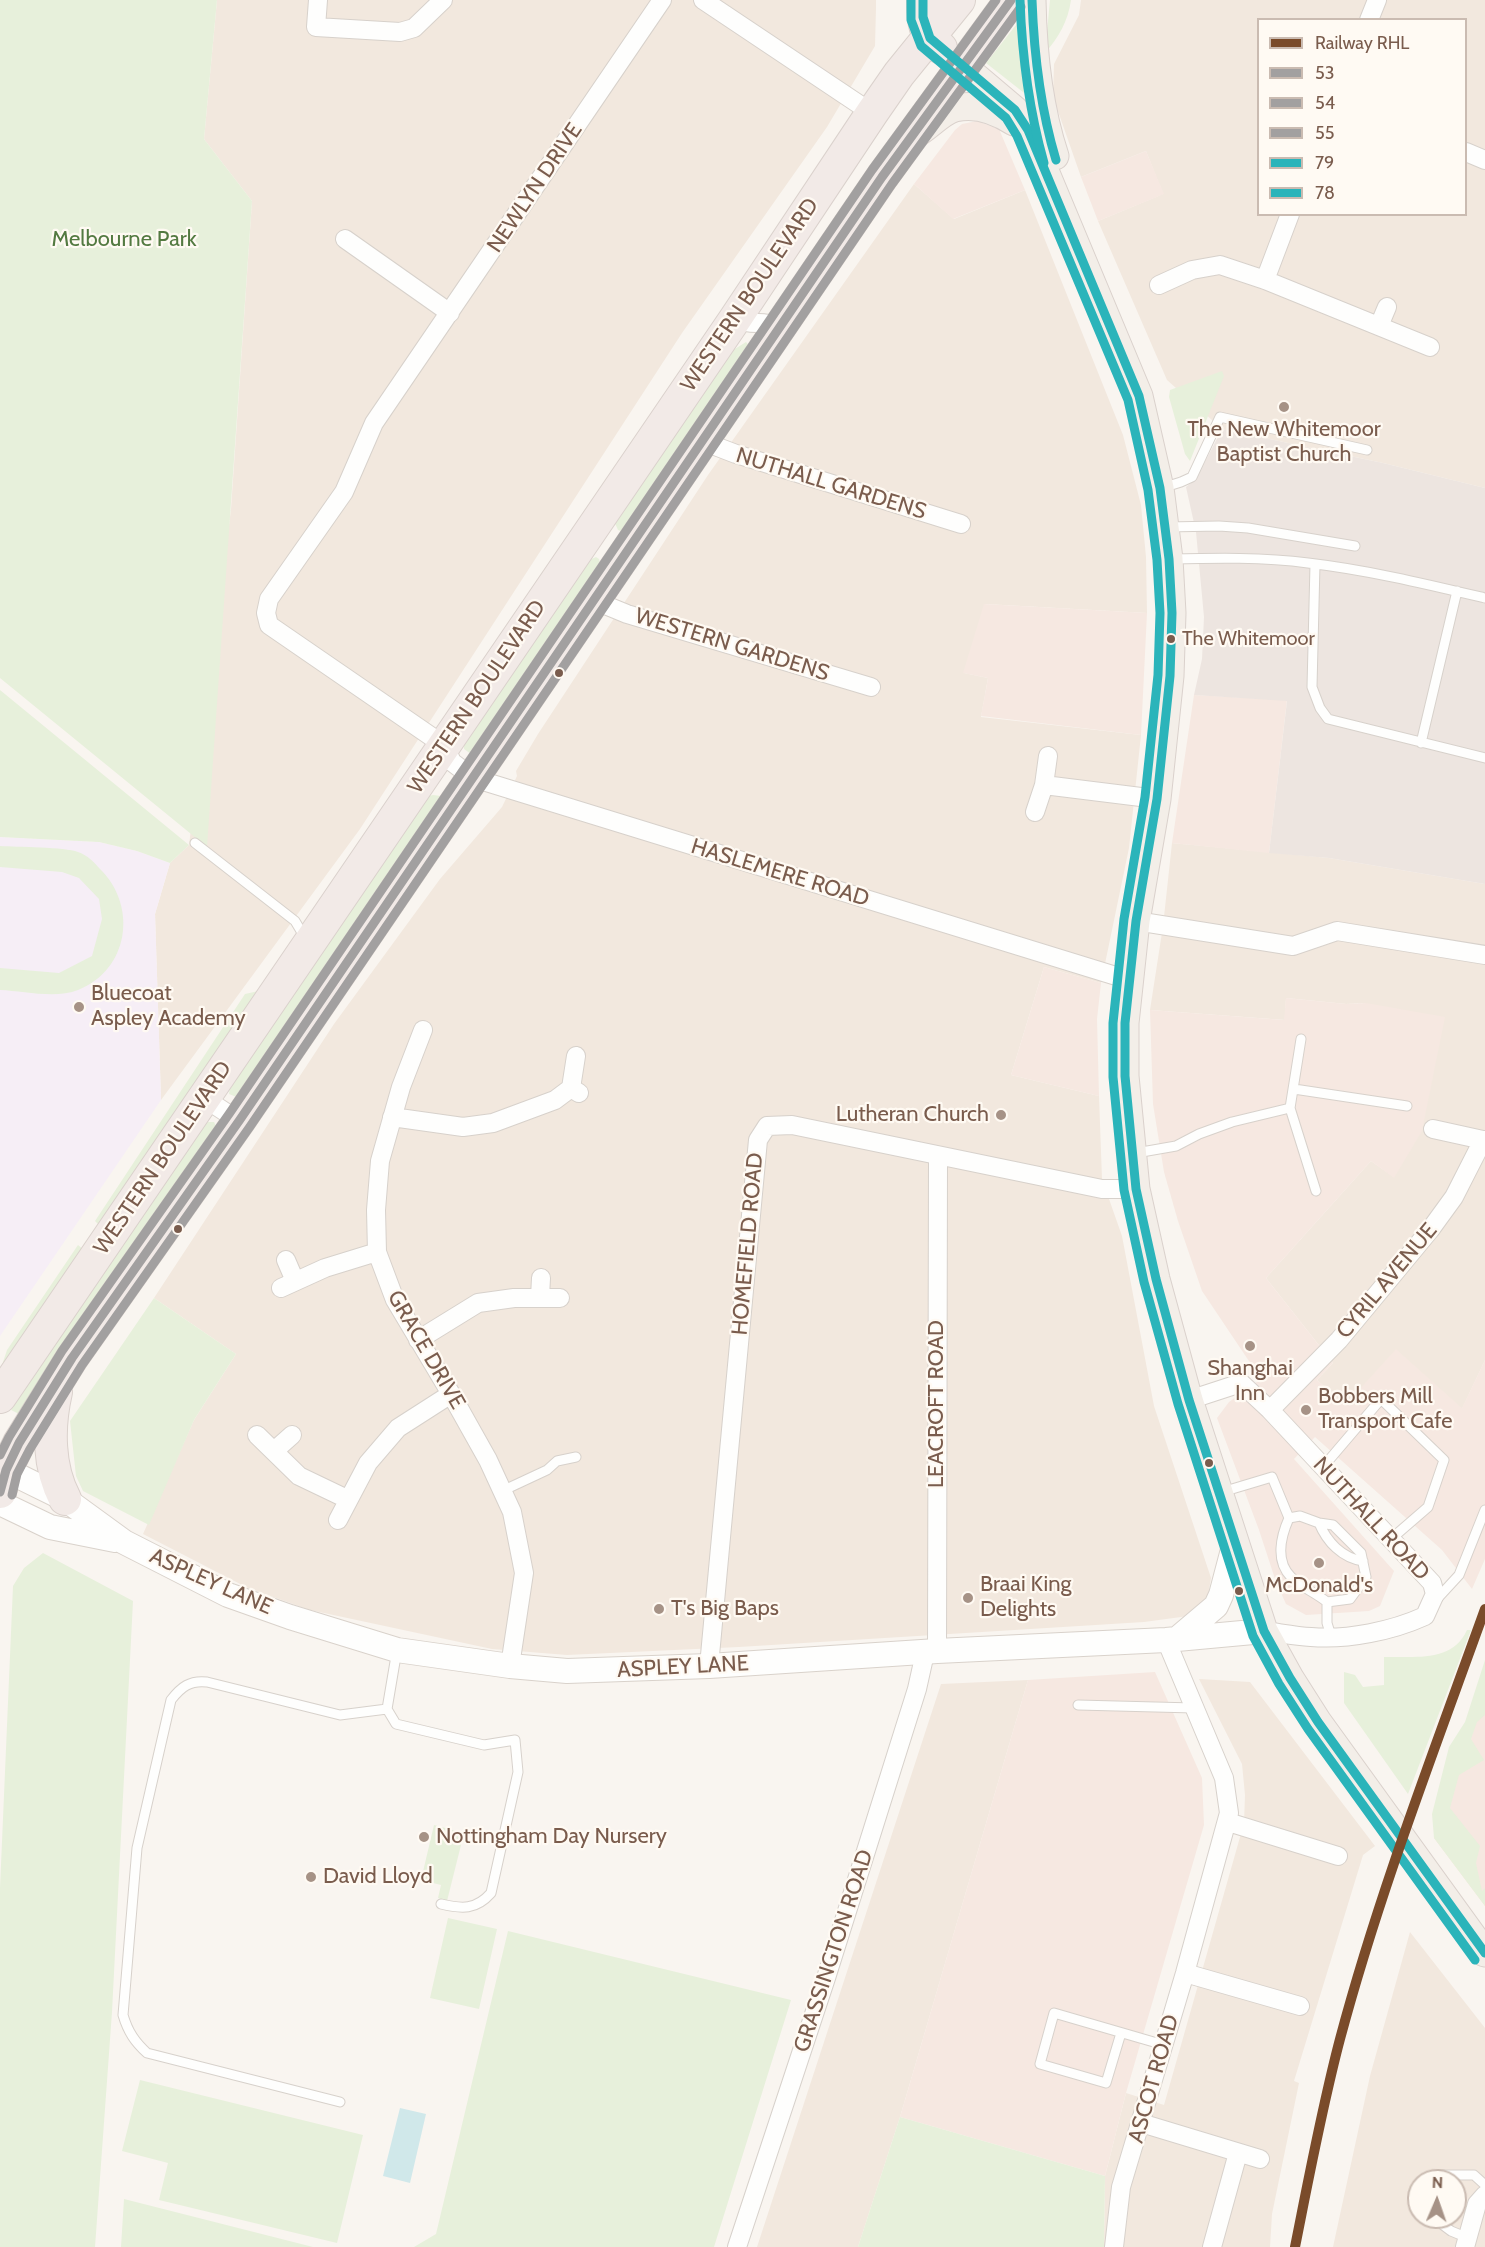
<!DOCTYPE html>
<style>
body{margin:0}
#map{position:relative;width:1485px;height:2247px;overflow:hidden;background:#f9f5f0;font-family:Cabin,sans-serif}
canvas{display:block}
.legend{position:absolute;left:1257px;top:18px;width:210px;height:198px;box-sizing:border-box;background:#fffaf3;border:2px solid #cabbb1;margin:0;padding:8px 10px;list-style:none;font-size:18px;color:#7a5c4d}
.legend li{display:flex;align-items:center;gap:12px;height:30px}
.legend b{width:30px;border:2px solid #cabbb1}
.north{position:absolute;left:1407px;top:2169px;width:60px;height:60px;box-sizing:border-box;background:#fffaf3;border:2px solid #cabbb1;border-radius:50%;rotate:2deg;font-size:16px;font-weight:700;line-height:24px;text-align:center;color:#7a5c4d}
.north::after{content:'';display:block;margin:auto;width:21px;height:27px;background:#a69286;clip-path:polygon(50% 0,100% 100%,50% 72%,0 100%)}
</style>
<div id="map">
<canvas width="1485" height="2247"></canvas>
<ul class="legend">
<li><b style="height:8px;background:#7a4b2a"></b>Railway RHL</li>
<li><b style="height:8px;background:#a2a0a0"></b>53</li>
<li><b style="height:8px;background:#a2a0a0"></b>54</li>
<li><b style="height:8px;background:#a2a0a0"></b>55</li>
<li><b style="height:8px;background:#2bb4ba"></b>79</li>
<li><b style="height:8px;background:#2bb4ba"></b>78</li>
</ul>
<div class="north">N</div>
</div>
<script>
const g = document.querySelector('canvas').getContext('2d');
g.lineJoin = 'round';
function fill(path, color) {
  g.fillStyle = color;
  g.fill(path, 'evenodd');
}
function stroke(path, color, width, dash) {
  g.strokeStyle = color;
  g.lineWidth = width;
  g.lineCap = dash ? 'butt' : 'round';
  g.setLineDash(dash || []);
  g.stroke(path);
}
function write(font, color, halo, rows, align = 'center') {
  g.font = font + ' Cabin,sans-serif';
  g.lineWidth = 4.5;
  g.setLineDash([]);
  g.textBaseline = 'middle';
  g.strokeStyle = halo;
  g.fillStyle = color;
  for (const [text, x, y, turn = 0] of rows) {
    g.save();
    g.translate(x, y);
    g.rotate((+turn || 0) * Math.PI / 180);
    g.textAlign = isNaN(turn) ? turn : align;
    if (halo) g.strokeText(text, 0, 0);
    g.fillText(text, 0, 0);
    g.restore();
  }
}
fill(new Path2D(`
 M217 0H876V8L875 46 827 127 682 333 360 829 161 1100 155 914 170 863 189 845 231 509 252 201 204 139Z
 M1081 0H1485V488L1383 463 1222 429 1167 380 1098 221 1163 194 1146 151 1081 177 1053 97 1054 64 1079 15ZM1258 20H1466V214H1258Z
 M914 184 954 219 1025 190 1123 435 1141 505 1146 557 1147 613 985 604 964 673 988 678 981 717 1141 735 1129 848 1101 983 1044 967 1011 1075 1099 1096 1102 1179 1122 1236 1154 1406 1211 1578 1207 1602 1196 1615 1144 1622 739 1647 567 1655 492 1649 310 1610 248 1588 143 1534 194 1420 236 1354 154 1298 334 1024 440 879 502 807 517 776 516 771 538 734 708 475Z
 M1172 843 1329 858 1485 884V1360L1462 1409 1345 1405 1317 1380 1333 1363 1266 1278 1371 1161 1394 1177 1366 1003 1346 1004 1286 998 1285 1020 1150 1010 1163 926Z
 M1199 1679 1250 1682 1375 1846 1363 1855 1294 2081 1299 2083 1272 2214 1270 2247H1104L1105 2176 1126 2093 1164 2105 1244 1823 1245 1795 1242 1764Z
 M1028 1680 900 2117 858 2247H757L941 1684Z
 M1410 1932 1485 2028V2247H1333L1370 2076ZM1419 2181H1455V2217H1419Z`), '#f2e8de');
fill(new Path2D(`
 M977 121 999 129 1025 190 953 219 914 184 955 130 962 124Z
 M1146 151 1164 194 1098 221 1081 177Z
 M984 604 1147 613 1141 735 981 716 988 678 963 673Z
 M1194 695 1287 700 1269 853 1172 843Z
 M1044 967 1101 983 1097 1019 1099 1096 1011 1075Z
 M1286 998 1346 1004 1366 1003 1445 1017 1422 1131 1394 1178 1371 1161 1266 1278 1333 1363 1317 1380 1345 1405 1396 1349 1462 1408 1485 1360V1559L1472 1589 1442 1550 1315 1437 1294 1459 1394 1571 1380 1606 1369 1611 1306 1615 1286 1604 1276 1582 1259 1530 1217 1418 1229 1402 1261 1379 1202 1291 1178 1221 1164 1172 1153 1104 1150 1010 1284 1020Z
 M1155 1672 1202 1778 1204 1825 1126 2093 1105 2176 900 2117 1028 1680Z
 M1485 1698V1906L1434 1838Z`), '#f6e8e1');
fill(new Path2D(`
 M1222 429 1383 463 1485 488V884L1329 858 1269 853 1287 701 1194 695 1202 659 1204 617 1196 532 1186 487 1196 479Z`), '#ede5e0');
fill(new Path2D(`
 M0 837 99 842 137 851 170 863 155 914 161 1100 0 1336Z`), '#f6eef6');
fill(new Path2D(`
 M0 0H217L204 139 252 201 207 847 0 678Z
 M1050 0H1071C1068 21 1059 37 1045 53Z
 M1020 20 1028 96 986 63Z
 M746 342 752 349 623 532 618 530 614 521 730 352Z
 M1222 371 1224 376 1190 461 1185 454 1169 397 1170 390Z
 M596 557 599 559 601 567 471 754 464 749V745L587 561Z
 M0 690 189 845 170 863 137 851 99 842 0 837Z
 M433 795 441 796 442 801 239 1098 229 1094 230 1086 429 796Z
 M0 846C17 847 65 847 78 852 87 855 94 862 100 869 138 906 129 970 78 990 56 999 23 991 0 990V968L59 973 92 956 102 919 99 899 79 878 62 872 0 867Z
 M263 990 100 1226 95 1221 245 994Z
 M208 1122H214L217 1128 21 1415 11 1410 204 1124Z
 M78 1245 84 1250 5 1367 2 1365 7 1350Z
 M154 1298 236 1354 194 1420 149 1525 83 1491 76 1476 70 1421Z
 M43 1553 133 1601 112 2012 95 2247H0V1888L13 1586 24 1568Z
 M1467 1630H1471L1408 1794 1344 1703V1672L1355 1675 1363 1687 1384 1685V1657C1415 1656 1452 1663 1467 1630Z
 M1485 1660V1715L1477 1722 1471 1739 1484 1760 1459 1775 1450 1808 1480 1846 1476 1863 1482 1891 1485 1888V1906L1434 1838 1432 1814 1449 1747 1465 1722Z
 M434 1825 464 1833 447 1901 438 1898 441 1885 421 1880Z
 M448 1918 497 1929 479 2009 430 1998Z
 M508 1931 791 2000 714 2247H414L436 2234Z
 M140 2080 363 2135 337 2243 159 2200 168 2163 122 2151Z
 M900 2117 1105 2176 1104 2247H858Z
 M124 2199 313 2247H121Z`), '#e7f0db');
fill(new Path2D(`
 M400 2108 426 2114 410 2183 383 2176Z`), '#d0e8ea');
const lane = new Path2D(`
 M1162 488 1181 482 1192 477 1220 417 1367 450
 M1167 527 1219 526 1248 528 1355 546
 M1170 559C1216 558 1263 557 1308 563 1368 570 1426 584 1485 598
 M1315 564 1312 687 1320 708 1328 719 1485 758
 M1421 743 1457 591
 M195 843 295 921 301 931 309 936
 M1301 1039 1290 1108 1316 1191
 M1294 1089 1407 1106
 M1136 1153 1176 1146 1199 1134 1232 1122 1290 1108
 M1323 1467 1381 1399 1444 1460 1428 1507 1391 1539
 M502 1491 547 1470 557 1461 576 1457
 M1222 1492 1272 1477 1289 1518C1281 1536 1275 1561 1291 1577 1301 1587 1316 1593 1327 1602L1350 1599 1366 1577 1361 1553 1333 1525 1319 1523 1300 1516 1289 1518
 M1319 1523C1327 1542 1342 1558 1363 1561
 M1436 1600 1459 1575 1485 1510
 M1327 1602V1623L1331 1636
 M397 1650 387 1709 396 1724 484 1745 515 1740 518 1772 491 1893C476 1910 462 1909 441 1904
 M1078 1705 1194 1708
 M1121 2033 1106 2083 1040 2064 1054 2013 1164 2045
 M340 2102 147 2053C135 2042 128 2032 123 2015L137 1848 171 1700C181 1687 190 1680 207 1682L340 1715 387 1709
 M1440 2181V2175H1474L1485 2185
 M1439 2217V2222L1451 2231 1468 2238`);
const street = new Path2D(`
 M318 0 316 27 400 32 414 28 443 0
 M662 0 374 423 344 492 269 599 266 613 269 625 445 746 452 762 473 778 1129 980
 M703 0 872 113
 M1369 20 1377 0
 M1466 152 1485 160
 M345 239 450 313
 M1265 280 1290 214
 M1159 285 1192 270 1220 265 1265 280 1430 347
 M735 319C754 327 763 319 779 328
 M1379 326 1387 307
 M702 441 736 454 961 524
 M593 600 627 614 871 687
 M1048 756 1044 785 1157 799
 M1035 812 1044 785
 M1136 921 1293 946 1337 931 1485 955
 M423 1030 401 1087 380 1161 376 1210 377 1252 395 1300 451 1394 488 1460 512 1512 524 1573 510 1666
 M576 1056 571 1088 579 1093
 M204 1098 239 1121
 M392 1117 463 1127 493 1123 555 1100 571 1088
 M1433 1129 1483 1140
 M286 1260 295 1281
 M281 1288 325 1268 377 1252
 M540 1297 541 1278
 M418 1340 478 1303 514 1298H560
 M1189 1400 1241 1383 1270 1410 1432 1583 1435 1594 1425 1616C1392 1631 1348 1640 1311 1637 1295 1636 1280 1633 1264 1631
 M1270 1410 1339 1340 1430 1230 1454 1197 1483 1140H1485
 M257 1435 299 1476 347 1499
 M274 1451 292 1435
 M338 1520 368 1463 398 1428 451 1394
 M937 1651 938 1157
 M709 1666 758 1140 767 1126 792 1125 1102 1189H1136
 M1228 1822 1338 1856
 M1185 1973 1300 2006
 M1141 2123 1260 2159
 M737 2247 826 1978 917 1689 925 1653
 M1114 2247 1121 2187 1185 1973 1229 1813 1224 1778 1166 1640
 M1212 2247 1238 2153
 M1465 2247 1477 2204 1485 2195`);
const secondary = new Path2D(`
 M0 1467 65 1499 124 1542 228 1595 290 1617 397 1650 510 1666 567 1671 709 1666 937 1651 1166 1640 1264 1631
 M0 1503 50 1527 115 1540
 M1177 1639 1216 1606 1221 1595 1235 1542`);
const primary = new Path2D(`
 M1032 0C1033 53 1038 105 1055 156
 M963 66 1015 110 1028 130 1139 396 1160 488 1169 559 1172 613 1170 676 1157 799 1136 921 1125 1023V1076L1136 1189 1156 1279 1189 1400 1264 1631 1290 1678 1318 1722 1485 1953
 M919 132C930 125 943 111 955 108 976 103 997 111 1014 122`);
const highway = new Path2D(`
 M923 0C923 22 924 34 941 48
 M56 1392C48 1427 48 1467 65 1499
 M0 1397 735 319 872 113 899 74 959 0
 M0 1492 6 1470 19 1443 72 1358 239 1121 882 177 1011 0`);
stroke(lane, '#d7d1cb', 11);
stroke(street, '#d7d1cb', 20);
stroke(secondary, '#d9d2cb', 26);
stroke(primary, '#dad1cc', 29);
stroke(highway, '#dad1cc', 34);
stroke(lane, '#fefefd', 9);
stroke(street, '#fefefd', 18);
stroke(secondary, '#fefefd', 24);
stroke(primary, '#f3eee8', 27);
stroke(highway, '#f2eae7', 32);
stroke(new Path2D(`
 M0 1492 6 1470 19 1443 72 1358 239 1121 882 177 1011 0`), '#a2a0a0', 9);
stroke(new Path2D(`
 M12 1495 17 1474 30 1449 82 1365 249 1128 892 184 1021 7`), '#a2a0a0', 9);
stroke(new Path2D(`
 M0 1455 9 1437 62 1351 229 1114 872 170 996 0`), '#a2a0a0', 9);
stroke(new Path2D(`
 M923 0V17L930 38 1015 110 1028 130 1139 396 1160 488 1169 559 1172 613 1170 676 1157 799 1136 921 1125 1023V1076L1136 1189 1156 1279 1189 1400 1264 1631 1290 1678 1318 1722 1485 1953
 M1032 0C1034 55 1040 107 1056 160`), '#2bb4ba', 9);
stroke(new Path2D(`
 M911 0V20L921 46 1006 118 1017 136 1128 400 1148 490 1157 560 1160 613 1158 675 1145 797 1124 919 1113 1023V1077L1124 1190 1144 1282 1178 1404 1253 1636 1279 1684 1308 1729 1475 1960
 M1020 0C1022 56 1029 110 1044 163`), '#2bb4ba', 9);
stroke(new Path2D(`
 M1295 2247C1309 2177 1322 2107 1340 2039 1379 1893 1434 1751 1485 1609`), '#7a4b2a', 10);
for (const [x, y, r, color] of [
 [1284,407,6,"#a69286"],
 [1171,639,5,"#7a5c4d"],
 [559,673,5,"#7a5c4d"],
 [79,1007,6,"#a69286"],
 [1001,1115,6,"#a69286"],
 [178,1229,5,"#7a5c4d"],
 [1250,1346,6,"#a69286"],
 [1306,1410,6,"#a69286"],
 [1209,1463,5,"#7a5c4d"],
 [1319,1563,6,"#a69286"],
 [1239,1591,5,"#7a5c4d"],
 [968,1598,6,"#a69286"],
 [659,1609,6,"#a69286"],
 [424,1837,6,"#a69286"],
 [311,1877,6,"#a69286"]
]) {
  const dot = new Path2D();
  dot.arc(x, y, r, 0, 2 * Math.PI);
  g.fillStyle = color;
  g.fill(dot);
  stroke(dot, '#fffaf3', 2);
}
write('20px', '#7a5c4d', '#fffaf3', [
 ["The Whitemoor",1182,639]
], 'left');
write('22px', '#7a5c4d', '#fffaf3', [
 ["NEWLYN DRIVE",535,188,-56],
 ["WESTERN BOULEVARD",750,295,-56],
 ["NUTHALL GARDENS",831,484,17],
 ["WESTERN GARDENS",732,645,17],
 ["WESTERN BOULEVARD",477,697,-56],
 ["HASLEMERE ROAD",780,873,17],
 ["WESTERN BOULEVARD",163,1158,-56],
 ["HOMEFIELD ROAD",748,1244,-85],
 ["CYRIL AVENUE",1387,1281,-50],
 ["GRACE DRIVE",426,1350,60],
 ["LEACROFT ROAD",937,1404,-90],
 ["NUTHALL ROAD",1371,1519,47],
 ["ASPLEY LANE",211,1582,24],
 ["ASPLEY LANE",683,1667,-3],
 ["GRASSINGTON ROAD",834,1951,-72],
 ["ASCOT ROAD",1154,2079,-74]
]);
write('22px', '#537a41', '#fffaf3', [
 ["Melbourne Park",124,240]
]);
write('22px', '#7a5c4d', '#fffaf3', [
 ["The New Whitemoor",1284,430,"center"],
 ["Baptist Church",1284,455,"center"],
 ["Bluecoat",91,994],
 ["Aspley Academy",91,1019],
 ["Lutheran Church",989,1115,"right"],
 ["Shanghai",1250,1369,"center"],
 ["Inn",1250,1394,"center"],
 ["Bobbers Mill",1318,1397],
 ["Transport Cafe",1318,1422],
 ["Braai King",980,1585],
 ["Delights",980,1610],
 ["McDonald's",1319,1586,"center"],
 ["T's Big Baps",671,1609],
 ["Nottingham Day Nursery",436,1837],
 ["David Lloyd",323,1877]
], 'left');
</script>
